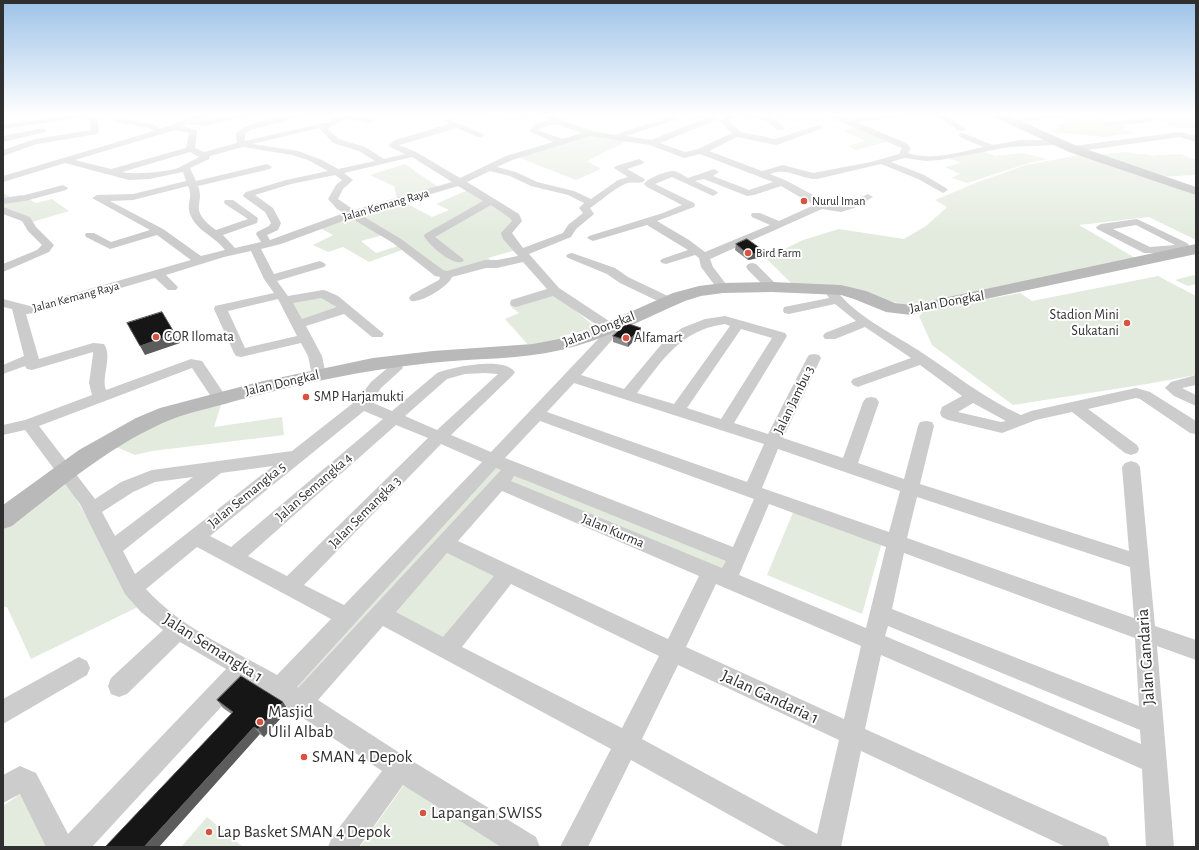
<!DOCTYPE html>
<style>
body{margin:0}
#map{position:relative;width:1199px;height:850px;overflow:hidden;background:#fff;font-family:"Alegreya Sans",sans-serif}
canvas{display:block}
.frame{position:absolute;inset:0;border:4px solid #2f2f2f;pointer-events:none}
</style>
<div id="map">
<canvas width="1199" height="850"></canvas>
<div class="frame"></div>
</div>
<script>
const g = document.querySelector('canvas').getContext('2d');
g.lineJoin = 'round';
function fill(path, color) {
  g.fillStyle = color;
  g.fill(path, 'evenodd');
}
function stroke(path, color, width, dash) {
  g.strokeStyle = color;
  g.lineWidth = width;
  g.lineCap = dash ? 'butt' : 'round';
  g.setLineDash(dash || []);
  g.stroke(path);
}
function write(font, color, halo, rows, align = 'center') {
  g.font = font + ' "Alegreya Sans",sans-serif';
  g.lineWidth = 4;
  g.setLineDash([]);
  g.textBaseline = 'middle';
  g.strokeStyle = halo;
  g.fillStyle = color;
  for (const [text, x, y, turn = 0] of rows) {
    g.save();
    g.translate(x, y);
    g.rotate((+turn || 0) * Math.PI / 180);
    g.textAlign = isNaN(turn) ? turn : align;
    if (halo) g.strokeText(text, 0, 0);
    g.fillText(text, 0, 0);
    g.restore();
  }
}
fill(new Path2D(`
 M482 115H535L511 121 496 116 491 117Z
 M777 115H802L827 121 822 122 809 119 798 122 774 116Z
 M1057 115H1099L1079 119 1087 122 1104 119 1130 127 1123 129 1134 133 1104 137 1065 133 1059 134 1049 131 1061 128 1052 125 1070 122 1054 116Z
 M1144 115H1196V128H1179Z
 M857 126 890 141 856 150 848 146 865 141 844 131Z
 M590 133 631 139 587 161 601 169 576 180 515 156Z
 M981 151 995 156 1022 153 1047 159 1029 163 967 183 952 178 960 174 945 167 961 163 948 158Z
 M1127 152 1134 154H1146L1150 156 1181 154 1196 160V175L1157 177 1096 155Z
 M1084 154 1196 193V240L1149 217 1079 225 1137 259 909 306 880 298 792 284 766 258 803 240 839 229 904 239 926 226 947 207 935 200 978 182 1026 165Z
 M405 164 438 187 397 199 394 186 370 175Z
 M470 189 517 218 510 229 524 258 447 275 352 214 400 200 432 217 449 210 436 204ZM516 250 519 256 493 262 488 258Z
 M3 193 10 197 21 195 36 203 52 199 69 211 32 222 3 209Z
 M352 217 383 235 361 241 376 253 398 246 402 250 369 262 343 247 328 252 313 245 333 235 318 227Z
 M1194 275 1196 276V284L1188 286 1175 280Z
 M1158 276 1196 296V375L1147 384 1013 405 932 345 919 316 925 311 1020 293 1032 301Z
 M554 293 599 330 582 336 579 332 566 335 568 339 530 347 505 319 519 313 511 307Z
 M315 294 345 309 298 324 285 301Z
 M222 402 214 427 282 417 284 435 152 451 135 455 114 446 175 415Z
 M496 460 738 557 727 579 499 483 300 703 280 689Z
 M66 481 138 607 31 659 7 607H3V526Z
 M794 510 882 542 862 614 767 575Z
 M441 549 497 575 449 641 390 609Z
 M408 779 515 847H360Z
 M26 790 64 847H3V806Z
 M207 817 243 847H181Z`), '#e3ebde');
stroke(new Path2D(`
 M3 115H8`), '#ccd8e9', 2);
fill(new Path2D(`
 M71 115H89L85 117 3 129V125Z
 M89 115H97L99 131 97 134 37 144 3 156V150L35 139 91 130Z
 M196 115H206L196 120C213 122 228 114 245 115L244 117 206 126 187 124 182 126 196 130 197 132 195 148 204 152 237 143 236 134C245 122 284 114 299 115L298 117 251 130 245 134V141L328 122C339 114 361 111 372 121L368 123C349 118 345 117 328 129L339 139 365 147 384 159 405 154 390 147 389 145 395 140 449 124 444 121 448 119 485 135 481 137H478L457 128 399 145 416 152 460 178 506 156 553 142 529 131 535 124 549 120 544 118V115H550L559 119 592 131 615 135 666 118V115H675L673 121 626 136 651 140 704 119 695 117 694 115H705L714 117V121L660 143 685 152 698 149 732 133 720 121 728 115H737L729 121 741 132 775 139 818 125 822 127 821 129 776 145 737 137 709 151 762 171 783 165 813 173 871 162 899 154 902 148 830 117 829 115H839L848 119 879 115H901L897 117 857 122 906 143 911 148 908 153C932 161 960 152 983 147L960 137 959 135 960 133H963L993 145 1020 140H1058L1059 142 1058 144 1055 145 1009 147 940 160 926 161 905 158 891 162 924 175 946 188 948 190 943 193 918 179 881 164 817 179C799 179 788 167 770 174L785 180 832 205 842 206 868 194 873 197 854 208 841 212 822 209 710 259 713 267 729 288 727 291H719L701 267 699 258 695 255 666 264 662 263 660 261 662 259 688 250 647 225 593 241 587 238 589 236 663 213 682 205 647 187 644 184C648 178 666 171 673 171 678 171 684 176 688 178L714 169 719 172 713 176 749 190 773 182 700 154 684 158 650 145 590 136 512 160 497 167 516 172 537 182 574 191 591 199 618 180 628 177 614 168 616 166 639 159 644 162 642 164 627 169 643 178 645 180 643 182C637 184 632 181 625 184 613 189 601 201 590 208L594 214 576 229 571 237 529 254 559 288 615 325 617 328 612 340 581 375 624 389 665 340 682 328 705 319 725 316 785 333 787 336 734 423 768 434 807 358 809 355 814 354 819 355 821 358 783 438 843 458 863 402 866 398 871 397 876 398 879 402 858 463 904 479 918 426 920 422 926 421 932 422 934 426 920 484 1129 551 1122 467 1125 463 1131 461 1137 463 1140 467 1155 626 1196 640V660L1157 646 1174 847H1146L1142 769 881 655 865 729 1106 837 1110 847H1066L861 751 841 847H787L631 760 588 847H560L611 749 383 626 318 700 409 759 536 837 540 847H501L403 785 359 847H328L332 837 382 771 272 697 245 681 92 847H46L20 794 3 803V775L20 766 36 773 68 834 226 669 180 642 127 694 119 697 111 694 108 686 111 678 163 630 141 612 125 594 80 504 25 430 3 435V425L25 420 92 395 89 383 93 355V352L32 370 27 369 25 366 3 374V365L24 356 12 309 3 307V299L30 306 191 260 157 235 110 249 86 237 85 235 86 233H94L111 242 150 230 92 198 97 195 133 194 186 181 183 172 149 179 129 180 65 163 3 182V176L154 131 149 128 117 122V118L152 124 161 129ZM556 124 582 133 562 139 538 130 541 128ZM319 128 333 143 359 151 375 161 338 169 322 160 298 151 252 144ZM175 130 189 133 186 148 111 169 75 160ZM243 147 292 155 308 160 328 171 286 180 246 192 243 195 244 197 265 212 271 223 269 226 257 232 256 234 261 242 235 248 223 235 257 223 258 218 233 200H225L224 202 225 204 248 219 216 230C209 225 197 216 199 205 200 197 201 194 198 186L270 169 272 167 267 164 196 181 190 168 209 159 210 156ZM190 152 199 157C193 160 186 164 180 167 171 172 132 175 122 172ZM412 157 452 182 354 210 338 199 343 189 353 180 344 173ZM490 171 510 176 531 186 568 195 584 203 579 208 583 213 568 225 563 233 523 248 512 233 522 221 519 214 467 182ZM335 175 342 180 336 185 328 199 337 209 344 213 270 240 267 235 278 230 281 223 273 208 255 195 291 184ZM672 177 713 196 718 193 716 191 695 181 704 179 747 196 754 195 781 186 814 205 779 221 760 213H752L751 215 752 217 770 225 705 252 689 240 657 221 694 207 695 205 694 203 655 184ZM188 186C194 199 185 203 191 216 197 231 216 237 225 250L201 256 163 229 110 201 133 200ZM458 186 483 201 425 234 424 236C429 245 451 265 462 262L464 260 462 258 435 237 491 205 510 218 512 221 501 233 503 239 518 256 497 260H485L447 271 443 270 401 239 361 215ZM351 218 393 243 435 276 440 277 439 280 411 295 409 298 411 301C421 303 448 287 452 277L486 268H497L523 262 547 289 511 300 510 303 511 306 516 307 553 296 603 329 601 336 491 452 451 435 513 375 515 372C504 356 452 367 437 373L392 411 371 402 381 388 403 368 401 365 396 364 391 365 371 382 357 400 292 451 152 470 121 482 95 499 39 426 192 368 214 401 219 403 224 401 227 398 202 361 191 359 106 390C101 376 113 357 104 344L93 343 39 359 26 314 35 313 155 278 168 290H176L178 287 166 275 224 257 251 251 264 279 274 293 215 306 214 309 234 353 236 356 241 357 301 343 308 356 312 375 314 378 319 380 324 378 326 375 322 356 306 326 344 314 372 337H382L384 334 338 296 327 291 323 290 288 296 277 281 324 267 326 265 324 263 320 261 274 274 261 249 281 244ZM321 298 337 307 302 319 293 303ZM278 299 297 336 245 348 228 311ZM725 324 730 326 674 404 637 393C663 360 680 330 725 324ZM741 329 772 338 721 419 687 408ZM485 373 498 374 437 430 405 416 447 379 465 374ZM574 383 764 444 747 482 547 412ZM364 411 383 419 231 547 210 536ZM540 421 754 499 733 547 505 458ZM396 425 428 438 287 576 248 556ZM441 444 482 462 344 605 304 585ZM778 449 900 491 889 532 762 488ZM273 466 135 574 123 551 221 473ZM496 468 501 470 298 688 297 687ZM514 476 525 480 726 561 722 568 511 481ZM193 477 115 536 102 512 133 492 155 482ZM502 491 699 576 668 639 458 541ZM917 497 1130 567 1134 618 907 538ZM769 504 886 547 866 628 739 575ZM197 547 331 619 277 675C233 650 181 628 146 589ZM447 553 494 576 443 637 396 612ZM904 553 1135 638 1139 706 892 609ZM511 584 659 656 622 728 462 647ZM716 584 861 646 844 719 686 647ZM888 626 1140 730 1141 744 885 636ZM678 665 839 740 817 834 642 739Z
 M747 115C762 114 775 116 785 128L784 130H778L766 121 748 117Z
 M936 115H945L966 129 962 131H959Z
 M1041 115H1057L1053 117 1014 124 1010 122 1014 120Z
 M1149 118H1152V122L1106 126 1102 124 1106 122Z
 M42 128 46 130 45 132 3 142V136Z
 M1180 132 1196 136V142L1180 137 1073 152 1069 149 1073 146Z
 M63 185 68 188 66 190 25 201 3 204V198L25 195Z
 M3 207 30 217 36 227 54 245 49 252 3 272V264L37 250 42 245 28 231 22 221 3 214Z
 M1137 219 1187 243 1189 245 1186 249 1179 251 1183 254 1181 256 1177 257 1166 253H1144L1097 229 1096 227 1101 224ZM1136 225 1175 245 1150 247 1113 229Z
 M572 253 615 268 628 277 672 298 674 301 672 304H664L620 283 607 274 568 258 566 256 568 254Z
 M752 263 756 264 776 284 778 287 776 290H768L748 270 746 267 748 264Z
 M829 285 833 286C853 315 890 332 918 350 952 372 983 398 1021 415L1031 411 1136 388 1150 392 1196 421V434L1190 433 1140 399 1136 398 1088 409 1137 445 1139 449 1137 453 1131 455 1125 453 1072 412 1036 420 1002 433 948 420 942 417 940 413 942 407 962 396 920 365 863 385 858 387 853 385 851 382 853 379 911 358 865 327 835 339H825L823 336 825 333 856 321 835 304 789 314 784 313 783 310 784 307 829 298 823 289 825 286ZM973 403 1006 421 1001 422 958 412Z
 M1196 375V385L1182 388 1196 395V406L1174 396 1165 388 1171 382Z
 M79 657 87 661 90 668 87 675 3 724V699Z`), '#ccc');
fill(new Path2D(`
 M994 115H1007L1077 146 1196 187V195L1069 152 995 117Z
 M1196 244V254L911 315 886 312 854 299 841 295 772 292 723 293 701 296 685 301C644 319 604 340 561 350 518 360 474 358 430 363 364 370 299 384 235 401 215 407 194 411 175 418 115 441 62 487 12 526L3 529V505L79 450 136 418 160 408 259 382 373 358 433 351 533 344 559 339 576 335 603 324 673 293 699 286 723 283 772 282 841 285 866 291 895 303 911 305Z`), '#b9b9b9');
fill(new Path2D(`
 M736 244 763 257 748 260 735 250Z
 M640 334 628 347 613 342V336Z
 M217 700 283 702 288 710 264 737 223 708Z`), '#8a8a8a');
fill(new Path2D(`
 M764 251 763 257 748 260 749 255Z
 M641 328 640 334 628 347V341Z
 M175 334 180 343 145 355 140 346Z
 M283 702 288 710 264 737 258 729Z
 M254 727 260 734 159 847H144Z`), '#5c5c5c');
const building = new Path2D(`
 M747 239 764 251 749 255 736 244Z
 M162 312 175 334 140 346 127 323Z
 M626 323 641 328 628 341 613 336Z
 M241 676 283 702 258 729 254 727 144 847H105L233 712 217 700Z`);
fill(building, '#161616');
stroke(building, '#5c5c5c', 1);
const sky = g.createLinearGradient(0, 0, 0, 234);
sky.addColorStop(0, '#9dc2e8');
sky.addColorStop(0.49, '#fff');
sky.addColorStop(1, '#ffffff00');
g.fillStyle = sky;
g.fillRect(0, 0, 1199, 234);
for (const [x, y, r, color] of [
 [804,201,4,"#d65341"],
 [748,253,4,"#d65341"],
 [1127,323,4,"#d65341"],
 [156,337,4,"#d65341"],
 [626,338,4,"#d65341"],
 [306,397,4,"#d65341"],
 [260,722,4,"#d65341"],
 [304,757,4,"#d65341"],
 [423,813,4,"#d65341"],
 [209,832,4,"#d65341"]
]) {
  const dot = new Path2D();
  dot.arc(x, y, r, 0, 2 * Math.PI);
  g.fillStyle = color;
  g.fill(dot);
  stroke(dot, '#fff', 1.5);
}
write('12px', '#2f2f2f', '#fff', [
 ["Nurul Iman",812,201],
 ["Bird Farm",756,253]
], 'left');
write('12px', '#2f2f2f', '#fff', [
 ["Jalan Kemang Raya",386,205,-16],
 ["Jalan Kemang Raya",76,297,-15]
]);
write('14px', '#2f2f2f', '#fff', [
 ["Jalan Dongkal",947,302,-10],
 ["Jalan Dongkal",599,329,-21],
 ["Jalan Dongkal",282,383,-13],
 ["Jalan Jambu 3",794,400,-64],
 ["Jalan Semangka 4",314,487,-41],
 ["Jalan Semangka 5",247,495,-39],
 ["Jalan Semangka 3",365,512,-45],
 ["Jalan Kurma",613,531,23]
]);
write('14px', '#2f2f2f', '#fff', [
 ["Stadion Mini",1119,315,"right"],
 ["Sukatani",1119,331,"right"],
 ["GOR Ilomata",164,337],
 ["Alfamart",634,338],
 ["SMP Harjamukti",314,397]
], 'left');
write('17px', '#2f2f2f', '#fff', [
 ["Jalan Semangka 1",213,648,32],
 ["Jalan Gandaria",1146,657,-94],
 ["Jalan Gandaria 1",770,697,25]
]);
write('17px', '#2f2f2f', '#fff', [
 ["Masjid",268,712],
 ["Ulil Albab",268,732],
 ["SMAN 4 Depok",312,757],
 ["Lapangan SWISS",431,813],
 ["Lap Basket SMAN 4 Depok",217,832]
], 'left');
</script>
